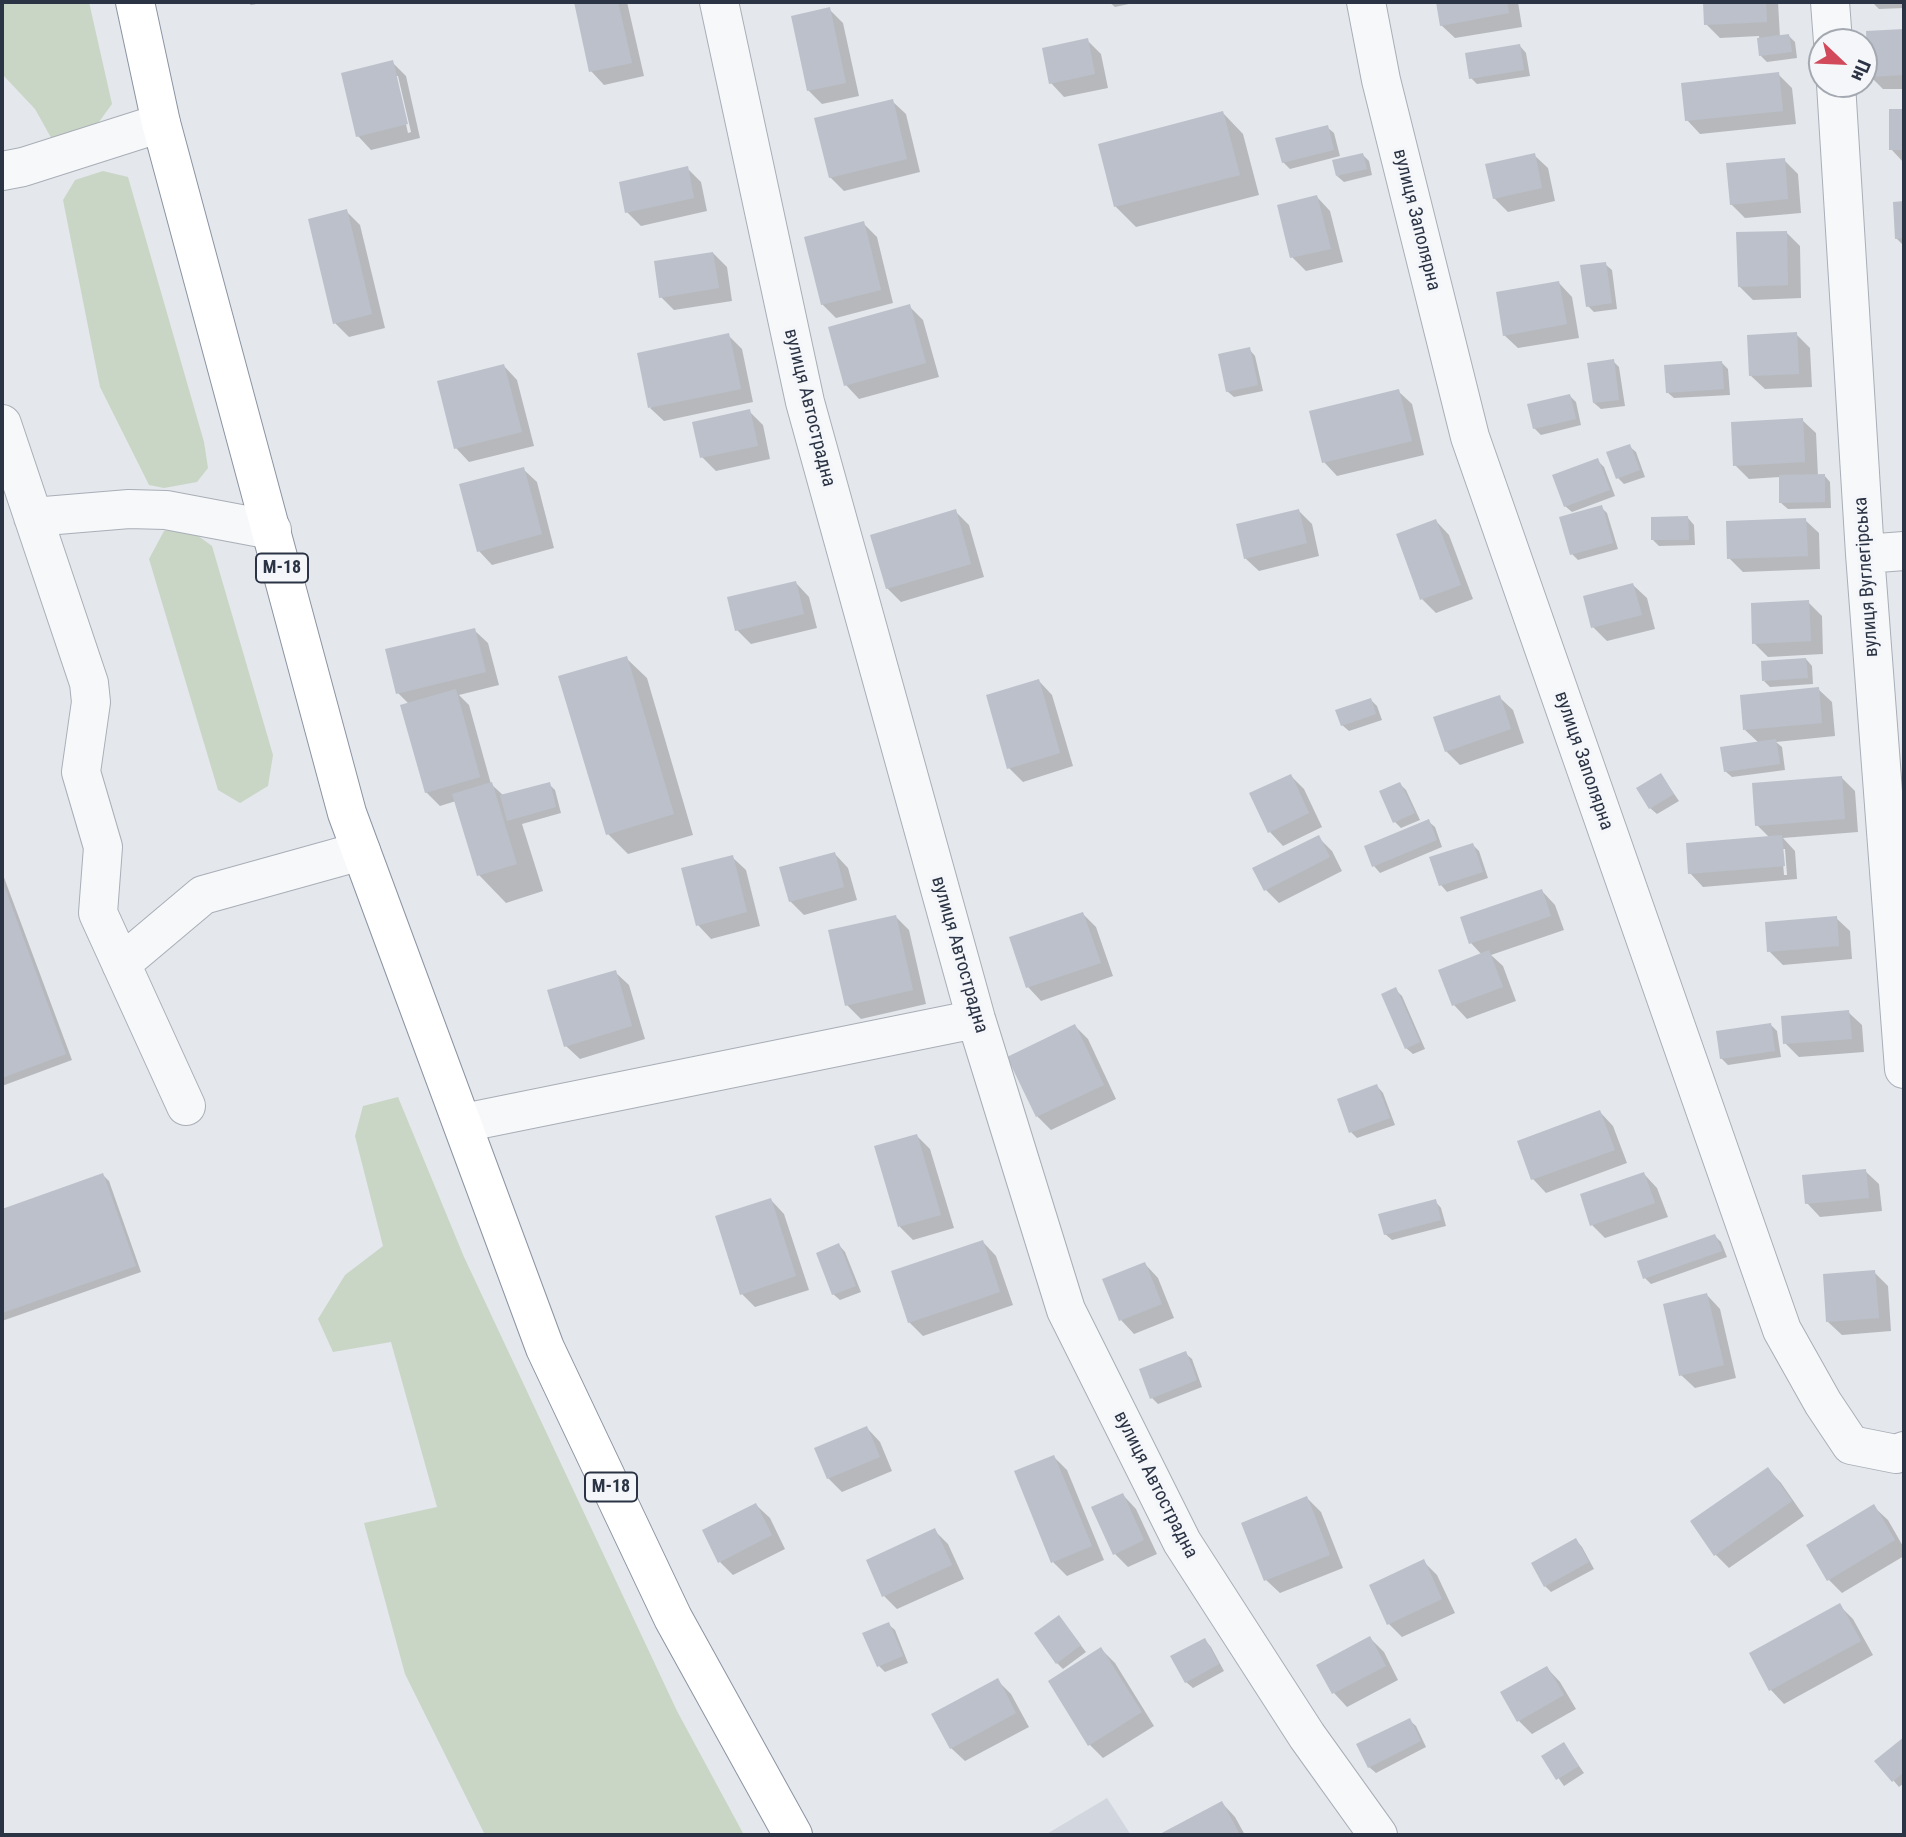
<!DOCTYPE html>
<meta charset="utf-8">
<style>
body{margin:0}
#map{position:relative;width:1906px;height:1837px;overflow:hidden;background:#e4e7ec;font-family:"Roboto Condensed",sans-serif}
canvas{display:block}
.frame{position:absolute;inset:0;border:4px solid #2b3445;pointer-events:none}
.north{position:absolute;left:1808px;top:28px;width:70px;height:70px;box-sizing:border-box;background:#f4f6f9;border:2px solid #a4a8b1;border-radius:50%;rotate:113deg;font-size:19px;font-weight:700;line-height:28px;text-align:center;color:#2b3445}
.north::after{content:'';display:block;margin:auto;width:24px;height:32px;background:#d1495b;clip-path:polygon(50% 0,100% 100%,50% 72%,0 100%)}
</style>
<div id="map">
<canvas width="1906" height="1837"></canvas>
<div class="frame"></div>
<div class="north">Пн</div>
</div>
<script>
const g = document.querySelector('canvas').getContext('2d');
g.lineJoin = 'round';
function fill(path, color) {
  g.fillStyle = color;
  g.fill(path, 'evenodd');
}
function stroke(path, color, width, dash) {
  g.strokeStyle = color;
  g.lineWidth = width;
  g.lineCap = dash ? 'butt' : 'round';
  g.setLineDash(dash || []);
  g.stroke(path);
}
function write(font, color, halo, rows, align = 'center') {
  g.font = font + ' "Roboto Condensed",sans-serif';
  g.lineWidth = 7;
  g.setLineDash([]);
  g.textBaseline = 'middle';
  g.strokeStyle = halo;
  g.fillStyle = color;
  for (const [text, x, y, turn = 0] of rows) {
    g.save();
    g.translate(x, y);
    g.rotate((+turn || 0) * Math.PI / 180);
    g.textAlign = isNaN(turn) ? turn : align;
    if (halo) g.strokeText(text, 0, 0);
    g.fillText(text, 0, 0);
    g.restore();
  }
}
fill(new Path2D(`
 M1107 1798 1131 1835H1045Z`), '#d2d6de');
fill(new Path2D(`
 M2 2H89L112 104 88 137 54 143 35 109 2 74Z
 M103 171 128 177 204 442 208 468 197 482 164 488 149 485 100 387 63 200 75 180Z
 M186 527 212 546 273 755 268 786 240 803 218 790 149 559 164 531Z
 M398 1097 464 1257 677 1711 744 1835H485L405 1674 364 1523 437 1507 391 1342 333 1352 318 1319 345 1275 383 1246 355 1136 363 1106Z`), '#c9d6c5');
fill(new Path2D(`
 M247 2H267L251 5Z
 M576 2H627L644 76 604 85 591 71Z
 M1109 2H1138L1115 7Z
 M1437 2H1518L1522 27 1455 38 1441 25Z
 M1705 2H1778L1780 37 1789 36 1795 42 1797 58 1767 62 1761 56 1759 36 1720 38 1706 24Z
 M1872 2H1904V8L1879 9Z
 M829 9 843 23 859 96 822 104 808 90Z
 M1904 31V89H1883L1870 76 1868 33Z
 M1087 40 1101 54 1108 88 1064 97 1051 83Z
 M1520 46 1526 53 1530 76 1477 84 1471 78Z
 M392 62 406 76 420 138 371 150 358 136ZM395 76H398L411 132 408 133Z
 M1778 74 1792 88 1796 124 1700 134 1687 120Z
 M892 101 906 114 920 172 844 191 830 177Z
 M1904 110V163L1891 149 1890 111Z
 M1223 113 1243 134 1259 195 1136 227 1116 207 1100 145Z
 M1327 127 1334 133 1340 156 1290 169 1283 162Z
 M1362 154 1369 161 1372 175 1344 182 1337 176Z
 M1534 155 1548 168 1555 201 1508 212 1494 198Z
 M1784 160 1798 174 1801 213 1745 218 1731 204Z
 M687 168 701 182 707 211 641 226 627 212Z
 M1317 197 1330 211 1343 262 1306 271 1292 257Z
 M1895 203H1904V246L1896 238Z
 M346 211 360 225 385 328 349 337 335 323Z
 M863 223 877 237 893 303 836 318 822 304Z
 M1786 232 1800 246 1801 298 1753 300 1739 286Z
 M713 253 727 267 732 301 674 310 661 297Z
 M1605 264 1612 270 1617 309 1594 312 1588 306Z
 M1559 283 1572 297 1579 338 1518 348 1504 335Z
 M909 306 923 320 939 377 859 399 846 385Z
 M1796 334 1810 348 1812 387 1765 389 1751 376Z
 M728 335 742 349 753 402 664 421 650 408Z
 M1249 349 1255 356 1263 391 1234 397 1227 391Z
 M1613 361 1619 367 1625 406 1601 409 1594 403Z
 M1722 363 1728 369 1730 395 1674 398 1667 392Z
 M504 366 517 380 534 446 469 462 456 448Z
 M1398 391 1412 404 1424 455 1337 476 1324 462Z
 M1570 396 1576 402 1581 425 1541 435 1534 428Z
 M749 411 763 425 770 459 716 471 702 457Z
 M1802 420 1816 433 1818 476 1824 475 1830 482 1831 508 1788 509 1781 503 1780 477 1749 479 1735 465Z
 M1629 446 1636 452 1645 477 1624 484 1618 478Z
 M1597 460 1604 467 1615 496 1572 512 1565 506Z
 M523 469 537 482 554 548 492 565 479 551Z
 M1601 507 1607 513 1618 549 1578 560 1572 554Z
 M1298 510 1312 524 1319 556 1259 571 1245 558Z
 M955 511 969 525 984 577 901 602 887 588Z
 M1688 518 1694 525 1695 545 1659 546 1653 540Z
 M1805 520 1819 533 1820 569 1743 572 1729 558Z
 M1436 521 1449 535 1473 599 1436 613 1422 599Z
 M796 583 809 597 817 628 751 644 737 630Z
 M1633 585 1647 598 1655 629 1607 641 1593 627Z
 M1808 602 1822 616 1823 654 1768 657 1754 643Z
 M474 630 488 643 499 685 459 695 469 705 491 784 504 796 549 784 555 790 561 813 522 824 543 891 506 903 479 875 456 801 440 806 426 792 409 704 398 693Z
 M626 658 647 678 693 835 628 854 608 834Z
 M1806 659 1812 666 1813 684 1770 687 1764 681Z
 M1039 681 1052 695 1073 766 1023 782 1009 768Z
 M1818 689 1832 702 1835 736 1776 742 1782 747 1785 770 1732 777 1725 771 1759 743 1745 730Z
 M1499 697 1513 710 1524 743 1460 765 1446 751Z
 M1371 700 1377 706 1382 720 1349 731 1342 725Z
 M1661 775 1679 801 1657 814 1650 808Z
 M1291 776 1304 789 1322 827 1283 846 1270 832Z
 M1842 778 1855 791 1858 832 1783 838 1795 851 1797 879 1703 887 1690 873 1770 838 1757 825ZM1782 849H1785L1787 875H1784Z
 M1400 784 1406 790 1420 820 1401 828 1395 822Z
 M1428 821 1435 827 1442 847 1380 873 1374 866 1366 847Z
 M1318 837 1332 851 1342 871 1279 903 1265 889Z
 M1473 845 1479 851 1488 878 1447 892 1441 885Z
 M835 854 848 868 857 900 804 915 790 901Z
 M732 857 746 870 760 926 711 939 698 925Z
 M2 872 72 1060 2 1086Z
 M1542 891 1555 905 1564 930 1491 955 1503 966 1516 1001 1467 1019 1454 1005 1441 971 1482 955 1471 943Z
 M1083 914 1096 927 1113 976 1041 1001 1028 987Z
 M895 916 909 930 926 1004 861 1019 847 1005Z
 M1836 918 1850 931 1852 959 1783 965 1769 951Z
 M615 972 629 985 645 1039 580 1059 566 1046Z
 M1396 990 1402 996 1425 1049 1413 1054 1406 1048Z
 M1848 1012 1862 1025 1864 1052 1799 1057 1785 1043Z
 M1771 1025 1777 1031 1781 1057 1728 1065 1721 1058Z
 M1075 1026 1088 1039 1116 1099 1051 1130 1037 1116Z
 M1377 1086 1383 1093 1395 1125 1357 1138 1351 1132Z
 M1600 1112 1613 1126 1627 1163 1546 1193 1533 1179Z
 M917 1136 930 1149 954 1228 913 1240 900 1227Z
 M1865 1171 1879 1184 1882 1211 1820 1217 1807 1203Z
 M1644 1174 1657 1188 1668 1217 1605 1238 1592 1225Z
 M103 1175 109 1181 141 1272 2 1321V1211Z
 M771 1200 784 1214 809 1290 755 1307 742 1294Z
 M1435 1201 1441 1208 1446 1226 1392 1240 1385 1234Z
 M1715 1236 1721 1242 1727 1257 1651 1284 1645 1278Z
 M983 1242 996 1256 1013 1305 923 1336 909 1322Z
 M839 1245 845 1252 861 1292 840 1300 833 1294Z
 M1145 1264 1158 1278 1174 1318 1134 1334 1121 1320 1105 1280Z
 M1874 1272 1888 1286 1891 1331 1842 1335 1828 1322Z
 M1707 1295 1720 1309 1736 1378 1695 1388 1681 1375Z
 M1185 1353 1192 1359 1202 1387 1158 1404 1152 1398Z
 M867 1428 880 1442 892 1471 842 1492 828 1478Z
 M1054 1457 1067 1470 1104 1560 1067 1576 1053 1562 1016 1472Z
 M1768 1469 1781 1483 1804 1516 1729 1568 1715 1554Z
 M1123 1495 1136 1509 1157 1554 1128 1567 1115 1554Z
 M1307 1498 1321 1512 1343 1568 1280 1593 1266 1580Z
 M756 1505 770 1518 785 1549 733 1575 720 1562Z
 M1874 1507 1888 1520 1904 1548V1556L1842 1593 1828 1579Z
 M934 1530 948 1544 964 1579 897 1609 884 1596Z
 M1576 1540 1582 1547 1594 1569 1551 1592 1545 1586Z
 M1423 1561 1437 1575 1455 1613 1402 1637 1389 1624Z
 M1839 1605 1853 1619 1873 1655 1784 1704 1771 1690 1751 1654Z
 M1059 1617 1086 1652 1063 1669 1057 1663Z
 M888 1624 895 1630 908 1663 885 1672 879 1666Z
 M1370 1638 1384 1652 1398 1680 1347 1707 1334 1693 1319 1665Z
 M1205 1640 1211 1647 1224 1671 1193 1688 1186 1682Z
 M1101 1649 1115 1663 1154 1726 1103 1758 1090 1745Z
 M1547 1668 1560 1682 1576 1709 1532 1734 1518 1720Z
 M997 1680 1011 1694 1029 1727 965 1761 951 1748Z
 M1409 1720 1416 1726 1426 1747 1376 1773 1369 1767Z
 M1904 1739V1783L1899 1787 1877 1761Z
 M1564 1744 1584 1773 1564 1786 1543 1756Z
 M1222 1803 1235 1817 1245 1835H1163Z`), '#0003');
fill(new Path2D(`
 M574 2H618L632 63 589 72Z
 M1436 2H1507L1509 13 1440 26Z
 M1703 2H1766L1767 22 1704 25Z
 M830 7 846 83 807 91 791 16Z
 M1904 29V75L1868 77 1866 31Z
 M1789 34 1792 52 1759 56 1757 38Z
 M1088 38 1095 74 1049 84 1042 48Z
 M1520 44 1524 70 1469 79 1465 53Z
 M393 60 408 124 356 137 341 73Z
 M1779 72 1783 111 1685 121 1681 83Z
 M893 99 907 159 829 178 814 118Z
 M1889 109H1904V150H1889Z
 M1223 111 1240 175 1114 207 1098 144Z
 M1328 125 1334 150 1282 163 1275 138Z
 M1363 153 1367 169 1336 176 1332 160Z
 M1535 153 1542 188 1493 199 1485 164Z
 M1785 158 1788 199 1730 205 1726 163Z
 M688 166 694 198 625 213 619 182Z
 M1317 195 1331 249 1290 258 1277 205Z
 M1904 201V238L1895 239 1893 202Z
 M347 209 372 314 333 324 308 219Z
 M864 221 881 290 821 305 804 237Z
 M1787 231 1788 285 1738 287 1736 232Z
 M713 252 719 288 659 298 654 261Z
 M1606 262 1612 303 1586 307 1580 265Z
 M1559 281 1567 324 1503 336 1496 292Z
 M910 304 926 363 844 386 828 327Z
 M1797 332 1799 374 1749 376 1747 335Z
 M729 333 741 389 648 408 637 353Z
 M1250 347 1258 385 1226 392 1218 354Z
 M1614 359 1619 400 1593 403 1587 363Z
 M1722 361 1724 389 1666 393 1664 365Z
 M504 364 522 432 454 449 437 381Z
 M1399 389 1412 441 1322 463 1309 411Z
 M1570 394 1576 419 1533 429 1527 404Z
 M750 409 758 446 700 458 692 422Z
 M1803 418 1805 462 1733 466 1731 422Z
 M1630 444 1640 470 1616 479 1606 452Z
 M1598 458 1610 490 1564 507 1552 475Z
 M524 467 542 534 477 552 459 484Z
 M1825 474V502L1779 503V475Z
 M1602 505 1613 543 1570 555 1559 517Z
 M956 509 971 564 886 589 870 535Z
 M1299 509 1307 543 1244 559 1236 524Z
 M1688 516 1689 540H1651V517Z
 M1806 518 1808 556 1727 559 1726 521Z
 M1436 519 1461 585 1420 600 1396 534Z
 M796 581 804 614 735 631 727 597Z
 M1633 583 1642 615 1591 628 1583 596Z
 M1809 600 1811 641 1752 644 1751 603Z
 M475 628 486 672 396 694 385 649Z
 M627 656 674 814 606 835 558 676Z
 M1806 658 1808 678 1762 681 1761 661Z
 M1039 679 1060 753 1007 769 986 695Z
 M1819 687 1822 723 1743 730 1740 695Z
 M456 689 480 777 425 793 400 705Z
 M1500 695 1511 729 1445 752 1433 717Z
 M1371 698 1376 714 1341 726 1335 710Z
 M1776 739 1780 764 1724 772 1720 747Z
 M1661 773 1674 794 1649 809 1636 788Z
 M1291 774 1309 813 1268 833 1249 793Z
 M1842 776 1845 819 1755 826 1752 783Z
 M492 782 517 864 477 876 452 794Z
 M550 782 556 807 507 821 500 795Z
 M1400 782 1415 813 1393 823 1379 791Z
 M1429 819 1437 840 1372 867 1364 846Z
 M1319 835 1330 857 1264 891 1252 868Z
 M1782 835 1785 866 1688 874 1686 843Z
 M1473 843 1483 872 1439 886 1429 857Z
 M835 852 844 887 789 902 779 867Z
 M733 855 747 912 696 926 681 868Z
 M2 880 66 1054 2 1078Z
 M1542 889 1551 916 1469 944 1460 917Z
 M1083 912 1101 963 1026 988 1009 937Z
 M896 915 913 990 845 1006 828 930Z
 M1837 916 1839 946 1767 952 1765 922Z
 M1489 950 1503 987 1452 1006 1438 970Z
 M616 970 632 1026 564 1047 547 990Z
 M1396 987 1420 1042 1405 1049 1381 994Z
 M1849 1010 1852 1039 1783 1044 1781 1016Z
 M1771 1023 1775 1051 1720 1059 1716 1031Z
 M1075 1024 1104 1085 1036 1117 1007 1057Z
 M1377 1084 1390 1118 1349 1133 1337 1099Z
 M1600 1110 1615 1150 1531 1180 1517 1141Z
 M917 1134 941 1215 898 1227 874 1146Z
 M1866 1169 1869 1198 1805 1204 1802 1175Z
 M1644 1172 1655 1203 1590 1226 1580 1194Z
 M103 1173 136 1266 2 1313V1209Z
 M771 1198 796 1276 740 1295 715 1216Z
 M1436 1199 1441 1220 1384 1235 1378 1214Z
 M1715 1234 1722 1251 1643 1279 1637 1261Z
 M983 1240 1000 1292 908 1323 891 1271Z
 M839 1243 856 1286 832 1295 816 1253Z
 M1145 1262 1162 1304 1119 1321 1102 1279Z
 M1875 1270 1879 1318 1826 1322 1823 1274Z
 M1707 1293 1724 1365 1679 1376 1663 1304Z
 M1186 1351 1197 1380 1150 1399 1139 1369Z
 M867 1426 880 1457 827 1479 814 1448Z
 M1054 1455 1092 1546 1051 1563 1014 1471Z
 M1768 1467 1792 1501 1714 1556 1690 1521Z
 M1123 1493 1144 1540 1113 1555 1091 1507Z
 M1307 1496 1330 1555 1264 1581 1241 1523Z
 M756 1503 772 1535 718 1563 702 1530Z
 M1874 1504 1895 1540 1827 1581 1806 1545Z
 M935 1528 952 1565 882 1597 866 1560Z
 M1576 1538 1589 1562 1544 1587 1531 1563Z
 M1424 1559 1442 1599 1387 1625 1369 1585Z
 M1840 1603 1861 1641 1769 1691 1749 1653Z
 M1059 1615 1081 1645 1056 1664 1034 1633Z
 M889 1622 903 1656 877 1667 862 1633Z
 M1370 1636 1386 1666 1332 1694 1316 1665Z
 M1205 1638 1219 1664 1185 1683 1170 1656Z
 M1101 1647 1142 1712 1088 1746 1048 1681Z
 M1547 1666 1564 1695 1517 1722 1500 1692Z
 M998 1678 1016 1713 950 1749 931 1714Z
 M1410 1718 1421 1741 1368 1768 1356 1744Z
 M1904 1737V1772L1892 1782 1874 1761Z
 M1564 1742 1579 1766 1556 1780 1541 1756Z
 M1222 1801 1240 1835H1158Z`), '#bbc0ca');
const minor = new Path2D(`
 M719 2 805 402 976 1019 1066 1310 1182 1542 1307 1736 1378 1835
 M1366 2 1381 80 1470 437 1782 1330 1823 1403 1851 1445 1896 1454 1904 1451
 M1830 2 1833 42
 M1836 84 1865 554 1904 1069
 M2 171 23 167 161 123
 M2 424 89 683 91 702 81 772 103 847 98 913 186 1106
 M33 517 129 509 166 510 272 530
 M1865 554 1904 551
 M121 964 203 895 361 851
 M463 1123 976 1019`);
const highway = new Path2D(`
 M135 2 161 123 347 813 545 1348 673 1618 793 1835`);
stroke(minor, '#a9aeb7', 40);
stroke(highway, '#8b94a3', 40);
stroke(minor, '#f7f8fa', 38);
stroke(highway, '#fff', 38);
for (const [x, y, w] of [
 [282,568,52],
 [611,1487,52]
]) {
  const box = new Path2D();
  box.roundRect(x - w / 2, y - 14.5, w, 29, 5);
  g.fillStyle = '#f4f6f9';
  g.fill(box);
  stroke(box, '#2b3445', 2);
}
write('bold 18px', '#2b3445', null, [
 ["М-18",282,568],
 ["М-18",611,1487]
]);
write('19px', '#2b3445', '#f4f6f9', [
 ["вулиця Заполярна",1416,220,76],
 ["вулиця Автострадна",809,408,76],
 ["вулиця Вуглегірська",1867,577,-94],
 ["вулиця Заполярна",1583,761,71],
 ["вулиця Автострадна",959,955,74],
 ["вулиця Автострадна",1155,1485,63]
]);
</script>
